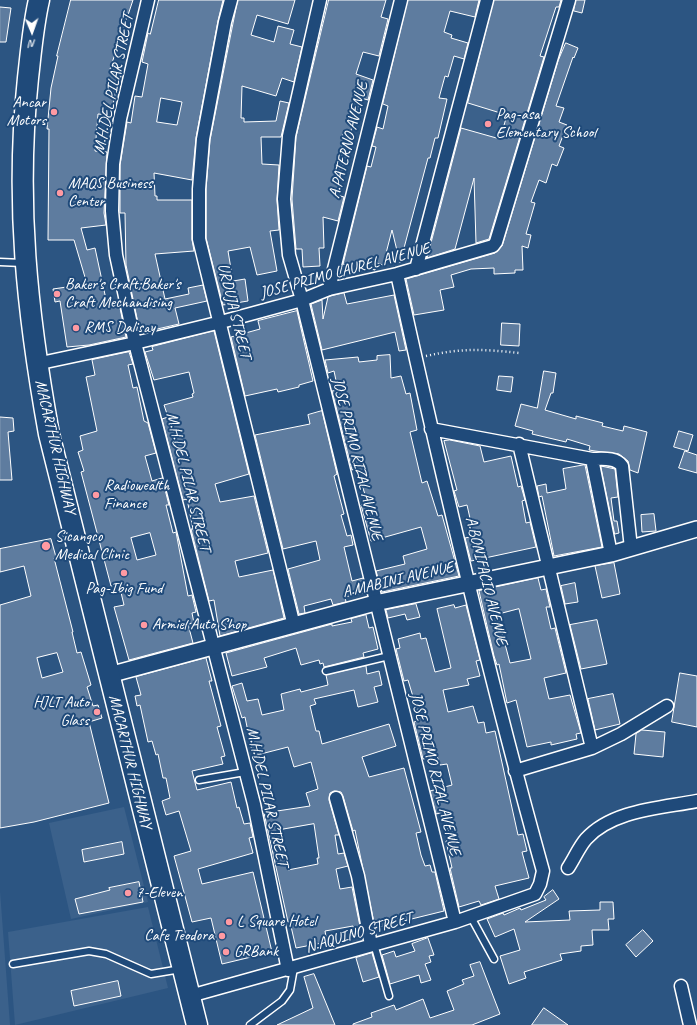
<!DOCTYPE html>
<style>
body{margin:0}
#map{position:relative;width:697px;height:1025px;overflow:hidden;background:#2c5582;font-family:Caveat,sans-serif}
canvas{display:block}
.north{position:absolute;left:12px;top:12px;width:40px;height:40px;-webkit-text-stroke:3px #1f4a7a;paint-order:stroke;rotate:178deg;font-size:11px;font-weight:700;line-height:16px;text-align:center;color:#fff}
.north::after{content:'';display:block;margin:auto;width:14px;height:18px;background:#fff;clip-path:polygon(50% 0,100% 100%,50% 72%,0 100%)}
</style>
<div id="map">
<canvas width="697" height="1025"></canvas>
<div class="north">N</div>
</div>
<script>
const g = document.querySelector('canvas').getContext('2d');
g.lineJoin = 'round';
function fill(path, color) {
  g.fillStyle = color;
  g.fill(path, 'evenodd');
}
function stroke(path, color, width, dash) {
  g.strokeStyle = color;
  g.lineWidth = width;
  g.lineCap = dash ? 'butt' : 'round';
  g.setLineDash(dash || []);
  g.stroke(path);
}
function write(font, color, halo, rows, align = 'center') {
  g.font = font + ' Caveat,sans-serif';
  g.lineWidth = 4;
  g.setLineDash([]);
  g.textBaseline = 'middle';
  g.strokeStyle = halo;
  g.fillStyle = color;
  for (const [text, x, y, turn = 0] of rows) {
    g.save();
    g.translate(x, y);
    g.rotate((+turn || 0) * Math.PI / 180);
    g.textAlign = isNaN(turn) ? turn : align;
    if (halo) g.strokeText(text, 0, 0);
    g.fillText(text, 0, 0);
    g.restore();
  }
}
fill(new Path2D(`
 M467 84 525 103 508 163 450 145Z
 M124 807 148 902 71 919 49 823Z
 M0 891 10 1025H0Z
 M148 907 168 988 15 1025 8 932Z`), '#3b618b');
const building = new Path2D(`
 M71 0H133L110 69 122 71 119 85 117 84 111 115 98 114 95 151 107 152 104 213 106 225 81 228 87 250 95 248 107 304 119 303 126 337 89 345 67 347 60 301 55 302 53 289 87 284 74 240H48L49 129H47L51 88 58 56H57Z
 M159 0H223L218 21 196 138 192 180 154 173 155 196H157V200H192V239L194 251 155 254 165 299 189 294 188 288 203 285 207 301 175 308 179 324 140 333 126 265 125 213H120V165L127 122 131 123 135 96 142 97 148 64 142 62 148 33 150 34ZM161 98 182 102 177 125 157 122Z
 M238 0H295L288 24 257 15 251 35 274 42 278 26 294 30 290 44 302 47 294 82 282 78 276 96 242 86 241 118H244V122L276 121 280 101 289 103 281 137H261L262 164 279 165 277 200 279 230 270 231 277 271 257 275 250 247 228 251 233 281 245 279 248 301 223 305 206 238V189L210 140Z
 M329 0H386L381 17 388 19 379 56 363 52 356 74 373 80 368 100 361 98 358 110 356 109 350 135 343 134 341 156 345 157 337 195 344 197 338 221 323 217 324 248H319L320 266 303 267 302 249H296L292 199 296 137Z
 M408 0H479L475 17 450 11 444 32 452 35 451 38 468 43 464 59 454 56 448 77 445 76 439 98 447 99 438 138H435L430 158H428L400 263 392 230 383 265 377 263 375 270 364 267 362 271 343 264 367 166 371 167 376 147 372 146 377 127 383 129 388 106 383 104Z
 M494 0H561L559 7H556L540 56 544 57 489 239 476 243 474 178 455 249 427 258 461 128 500 139 507 115 468 103Z
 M576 0H585L582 13 574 11Z
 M0 7 11 8 6 42H0Z
 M566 43 578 48 574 58 573 57 556 106 564 108 559 122 567 125 559 146 564 148 557 166 552 164 546 183 539 180 531 202 535 203 526 234 531 235 528 248 522 246 523 270H515V273L494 274V268L471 269 451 275 454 287 440 290 444 310 414 315 406 279 495 253 502 246 558 61Z
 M344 293 347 304 394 295 406 350 399 351 395 332 322 350 311 304 322 300 323 319 328 297Z
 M297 311 313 381 299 385V387L278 392 277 389 245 396 231 337 260 329 258 321Z
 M502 323 520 324 519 346 501 345Z
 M214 331 249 474 215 484 220 502 254 496 268 553 235 561 239 577 273 570 284 618 220 636 214 600 209 601 191 529H193L187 499 183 500 162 419 168 417 164 405 193 397 192 394 194 393 189 372 154 380 145 352 153 350 152 347Z
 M129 352 133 364 128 365 133 388 137 387 144 421 148 423 156 453 145 456 152 481 162 478 169 505H166L173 533 176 532 188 596 192 595 196 612 192 613 194 623 188 624 193 643 129 660 114 607 124 605 119 584 111 586 81 472 84 471 78 452 83 450 80 436 97 431 86 377 95 375 92 360ZM150 533 156 555 137 560 131 538Z
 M390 355 391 378 401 376 406 394 410 393 417 430 410 432 422 483 427 481 438 516 442 515 459 576 382 592 376 571 405 564 403 556 427 549 421 527 371 541 361 505 368 503 356 468 352 470 332 391 338 390 334 371 328 373 325 360 358 357 359 362 377 360V356Z
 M544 371 556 373 553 393H551L545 410 576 419V416L603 423 602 426 623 431 624 426 647 432 638 473 630 470 628 461 619 454 595 451 589 450 590 446 567 439 566 442 532 434 533 431 515 426 521 404 537 408Z
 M499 376 513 377 511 392 497 390Z
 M322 411 337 474 334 476 344 514 341 515 347 536 351 535 353 545 344 547 352 581 363 578 366 592 345 597 346 602 333 605 331 599 304 606 305 613 299 614 288 569 320 560 316 541 283 549 255 435 310 424 308 415Z
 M0 417 13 418 14 431 8 432 12 480H0Z
 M679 431 693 435 688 451 674 447Z
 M450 440 480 446 484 462 511 456 518 487 521 486 525 500 522 501 526 523 530 522 536 547 471 561 465 538 474 536 467 505 459 507 454 491 457 490 444 441Z
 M685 451 697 455V473L679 468Z
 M585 465 602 547 554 556 542 496 539 497 537 486 546 484 547 493 566 489 563 469Z
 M601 466 615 469 618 497 611 498 614 521H617L619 533 615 534Z
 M654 514 656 531 642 532 641 515Z
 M51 539 56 557 54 558 73 632H72L77 653 81 652 91 685 87 687 93 706 98 705 102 718 89 722 109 803 34 822 0 828V605L31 596 24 566 0 572V549ZM57 653 63 672 42 678 37 658Z
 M614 563 620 594 602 598 595 566Z
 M538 578 541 590 546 589 550 607H546L551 629 555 628 566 673 544 678 549 699 570 695 581 733 576 734 577 739 551 745V742L527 747 516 700 507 703 499 664 497 665 494 656 479 591ZM519 609 531 659 510 663 500 625H502L500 614Z
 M575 583 578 602 565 604 561 586Z
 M416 604 420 617 407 620 405 614 388 618 386 610Z
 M454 605 455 608 466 605 480 660 476 661 480 676 467 679 469 685 443 690 448 712 473 706 478 723 484 722 486 733 495 731 518 835 523 834 527 851 522 852 529 878 495 886 499 899 481 905 479 901 459 907 450 868H452L446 841H450L444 812 436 814 430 791 452 785 447 764 440 765 437 756 423 759 414 722 420 720 408 680 404 681 396 649 400 648 398 639 420 633 421 639 426 638 435 672 451 668 437 609Z
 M366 615 369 628 373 627 378 649 363 653 364 657 324 667 323 663 320 664 319 660 301 665 296 648 264 658 267 667 232 676 226 653 332 624V626L352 622 351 619Z
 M597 620 607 664 581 669 570 625Z
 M206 658 212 681H209L221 726 217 727 225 756 221 757 223 764 192 771 197 790 231 782 237 808 239 807 244 824 250 823 253 837 249 838 253 853 198 869 202 884 253 872 272 952 222 964 211 918 192 922 174 856 191 851 179 811 166 815 162 801 170 798 166 778H163L158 754 156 755 152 741 148 742 140 705 137 706 135 696 141 695 136 677Z
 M366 666 367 674 379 671 382 685 374 687 378 702 358 707 354 690 314 699 316 704 310 706 316 731H319L322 744 389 724 396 746 362 757 369 777 404 768 421 832 416 833 421 855 425 866 430 865 432 872H435L444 911 375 928 355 830 353 831 343 796 341 792 334 791 330 793 329 800 339 835H335L338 854 344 853 348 866 336 869 340 889 352 887 361 931 354 932 353 926 325 931 327 942 296 948 290 922H288L264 813 310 806 306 793 318 789 311 762 294 767 288 747 253 756 245 717 242 718 232 686 242 683 247 701 258 699 262 715 284 710 281 694 300 689 301 692 328 685 326 675ZM314 824 319 858H317L318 864 288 870 280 830Z
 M680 673 697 676V727L672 722Z
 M613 694 620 724 595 730 588 699Z
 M642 730 665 732 663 757 634 754 636 734Z
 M122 842 124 854 84 862 82 850Z
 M139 882 143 902 79 914 75 899 110 890 109 888Z
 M553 890 559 899 525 922 570 920 569 911 600 910V902H613L614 919H608L609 930H592L593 945 581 946V951L560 954 562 960 524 972 526 978 509 984 500 956 520 950 514 929 495 937 487 919 503 913 504 915 520 908 521 910 546 900 544 897Z
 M643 930 653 941 636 957 626 945Z
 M428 938 434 955 429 956 431 962 425 964 431 980 421 983 419 975 390 984 382 955 394 951 396 957 415 951 412 944Z
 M372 953 379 977 363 982 356 958Z
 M480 962 500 1014 472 1025H353V1024L372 1017 371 1013 394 1005 396 1010 423 999 430 1018 454 1010 447 991 464 984 462 980 474 976 470 965Z
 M314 974 335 1025H277L313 1008 304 977Z
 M118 981 121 996 74 1006 71 991Z
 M544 1008 568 1025H532Z`);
fill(building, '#5e7c9f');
stroke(building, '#fff', 1);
const service = new Path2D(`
 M0 262 22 263
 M326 671 389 656
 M199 780 245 772
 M471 917 494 959
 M374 944 389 996
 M13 964 89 951 106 954 151 974 181 969
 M250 1025 282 1001 290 990 294 968`);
const minor = new Path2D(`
 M148 0 120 119 113 164 112 211 116 255 135 343 254 804 288 970
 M231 0 225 22 203 139 199 189V239L294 626
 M320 0 289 136 284 199 289 255 302 300 455 922
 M416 269 487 0
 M329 289 401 0
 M36 364 135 343 221 322 302 300 329 289 397 274 493 246 496 242 569 0
 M431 429 592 459C602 459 616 457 622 466L631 548
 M519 444 592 748
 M592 459 611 554
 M515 771 592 748 621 734 667 706
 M336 798 358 876 371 945
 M568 868C574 859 579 847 586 839 612 810 661 808 697 801
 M681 986 690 1025
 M190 996 455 922 535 894 540 884 543 871C488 673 441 474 397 274`);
const tertiary = new Path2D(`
 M109 675 375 603 611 554 697 529`);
const trunk = new Path2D(`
 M39 0C33 26 31 52 28 78 15 202 27 312 49 434L197 1025`);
stroke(service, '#fff', 9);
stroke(minor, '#fff', 15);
stroke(tertiary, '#fff', 18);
stroke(trunk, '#fff', 23);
stroke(new Path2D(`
 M426 356C462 348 483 349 519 353`), '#fff', 2.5, [1, 3]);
stroke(service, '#1f4a7a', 6);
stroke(minor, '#1f4a7a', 12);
stroke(tertiary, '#1f4a7a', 15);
stroke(trunk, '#1f4a7a', 20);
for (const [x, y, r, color] of [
 [54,112,4,"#ff9aa2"],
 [488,124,4,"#ff9aa2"],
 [60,193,4,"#ff9aa2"],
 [57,294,4,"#ff9aa2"],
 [76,328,4,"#ff9aa2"],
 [96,495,4,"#ff9aa2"],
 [46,546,5,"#ff9aa2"],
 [124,573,4,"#ff9aa2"],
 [144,625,4,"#ff9aa2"],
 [97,712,4,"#ff9aa2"],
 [128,893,4,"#ff9aa2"],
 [229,922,4,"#ff9aa2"],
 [222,936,4,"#ff9aa2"],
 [226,952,4,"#ff9aa2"]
]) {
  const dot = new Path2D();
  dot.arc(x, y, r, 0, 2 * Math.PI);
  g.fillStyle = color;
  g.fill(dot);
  stroke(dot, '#1f4a7a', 1.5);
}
write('16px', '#fff', '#1f4a7a', [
 ["M.H.DEL PILAR STREET",114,84,-78],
 ["A.PATERNO AVENUE",349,140,-76],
 ["JOSE PRIMO LAUREL AVENUE",345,271,-15],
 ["URDUJA STREET",234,311,76],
 ["MACARTHUR HIGHWAY",55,447,77],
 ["JOSE PRIMO RIZAL AVENUE",357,459,76],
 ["M.H.DEL PILAR STREET",188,482,76],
 ["A.MABINI AVENUE",398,580,-13],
 ["A.BONIFACIO AVENUE",486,581,76],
 ["MACARTHUR HIGHWAY",130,762,76],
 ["JOSE PRIMO RIZAL AVENUE",435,774,76],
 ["M.H.DEL PILAR STREET",267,797,77],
 ["N.AQUINO STREET",359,933,-16]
]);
write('16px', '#fff', '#1f4a7a', [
 ["Ancar",46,103,"right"],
 ["Motors",46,121,"right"],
 ["Pag-asa",496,115],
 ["Elementary School",496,133],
 ["MAQS Business",68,184],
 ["Center",68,202],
 ["Baker's Craft;Baker's",65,285],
 ["Craft Mechandising",65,303],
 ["RMS Dalisay",84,328],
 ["Radiowealth",104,486],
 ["Finance",104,504],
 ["Sicangco",55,537],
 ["Medical Clinic",55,555],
 ["Pag-Ibig Fund",124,589,"center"],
 ["Armiel Auto Shop",152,625],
 ["HJLT Auto",89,703,"right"],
 ["Glass",89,721,"right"],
 ["7-Eleven",136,893],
 ["L Square Hotel",237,922],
 ["Cafe Teodora",214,936,"right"],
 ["GRBank",234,952]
], 'left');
</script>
